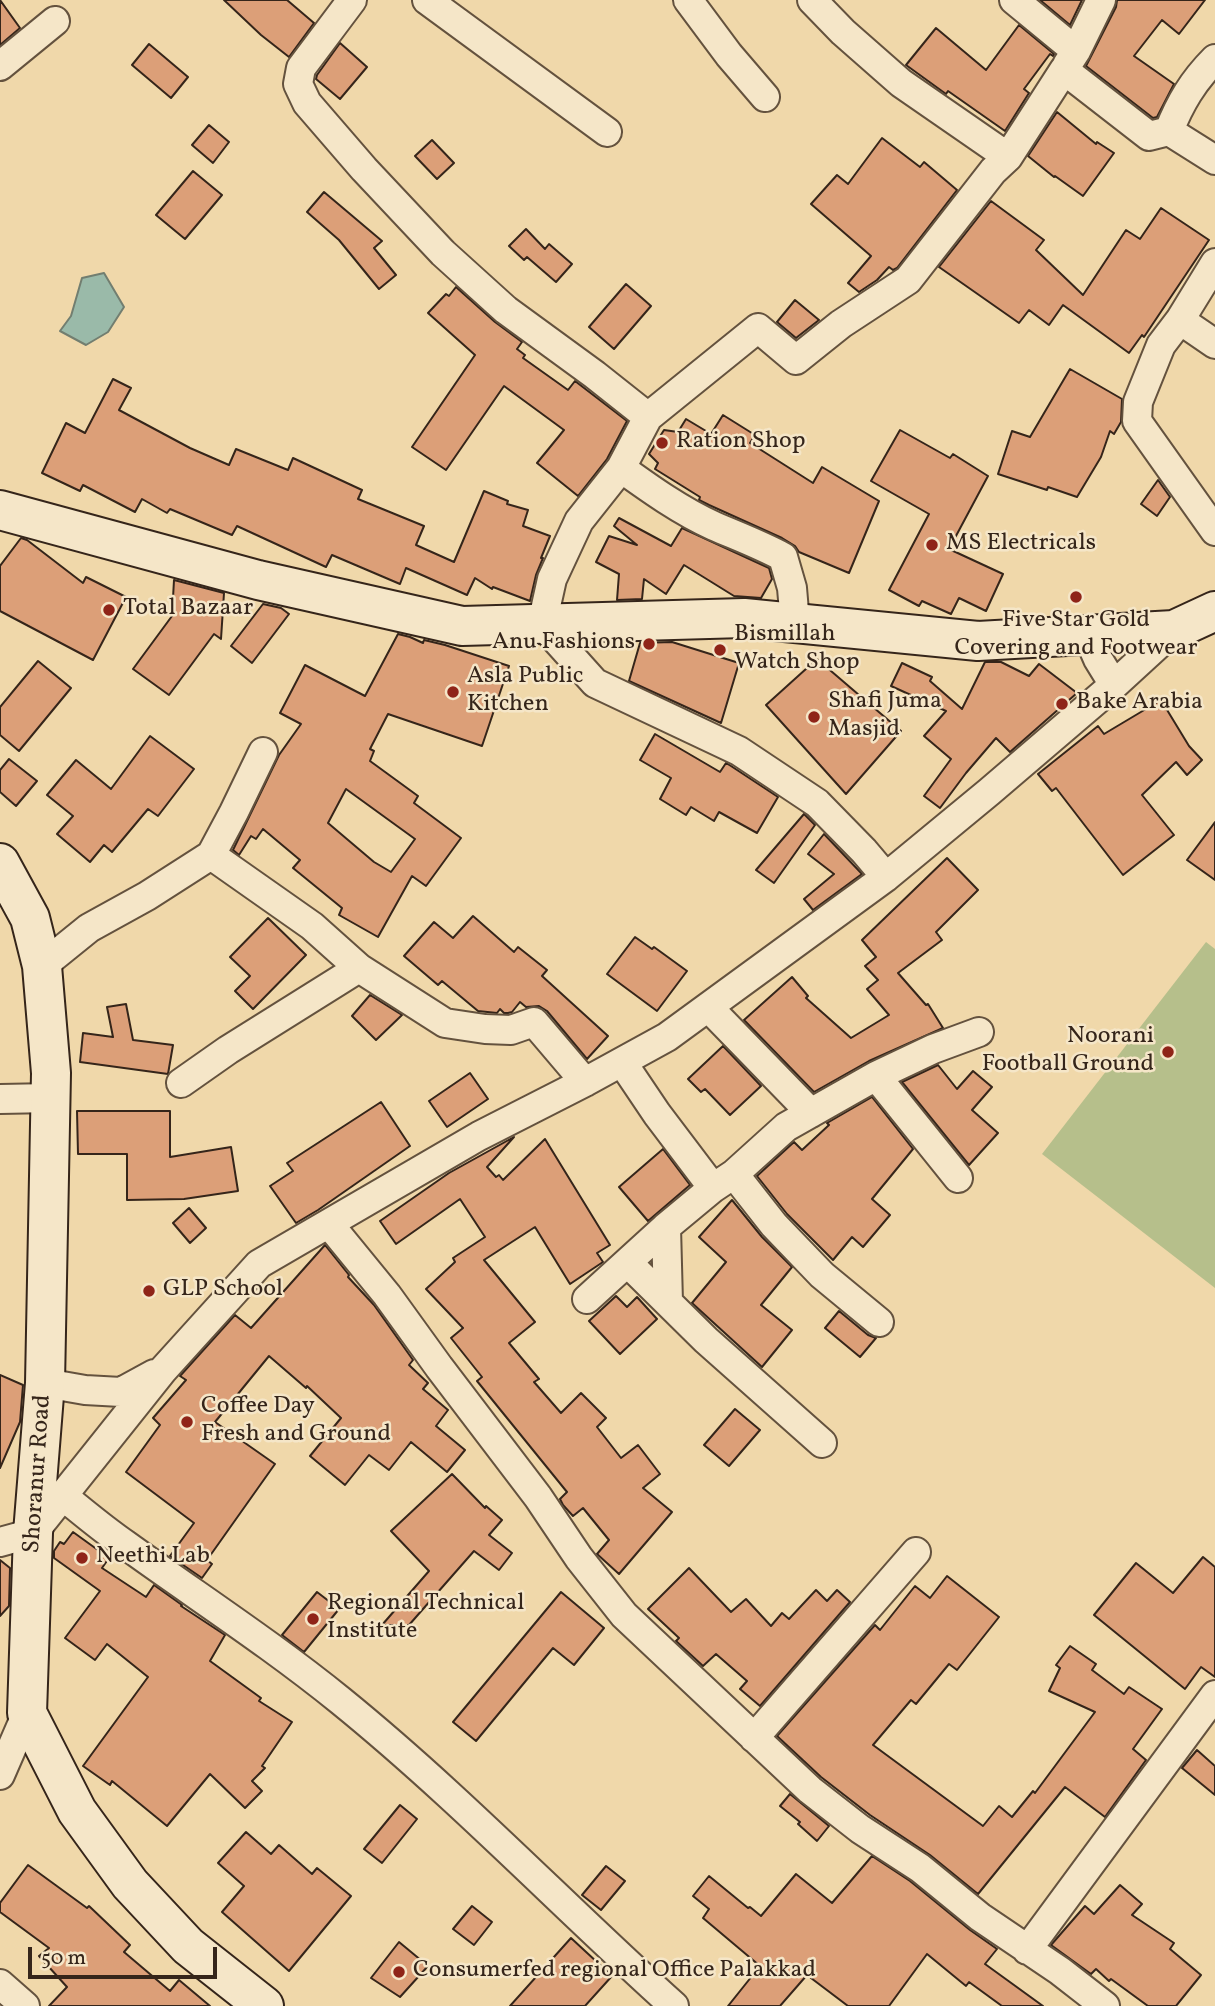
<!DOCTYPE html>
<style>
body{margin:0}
#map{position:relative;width:1215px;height:2006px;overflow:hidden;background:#f0d8aa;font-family:Vollkorn,serif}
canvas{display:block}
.scale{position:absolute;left:28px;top:1947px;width:189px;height:32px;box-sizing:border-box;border:4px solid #35251a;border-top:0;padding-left:9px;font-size:21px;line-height:24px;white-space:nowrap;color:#35251a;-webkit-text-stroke:5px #f5e6c8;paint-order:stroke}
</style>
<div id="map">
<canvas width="1215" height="2006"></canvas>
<div class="scale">50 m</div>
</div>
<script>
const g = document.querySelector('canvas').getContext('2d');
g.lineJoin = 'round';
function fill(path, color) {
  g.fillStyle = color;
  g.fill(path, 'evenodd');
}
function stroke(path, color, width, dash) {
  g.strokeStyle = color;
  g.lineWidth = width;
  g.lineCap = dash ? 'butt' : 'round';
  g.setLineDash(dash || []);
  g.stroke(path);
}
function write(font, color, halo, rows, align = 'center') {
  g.font = font + ' Vollkorn,serif';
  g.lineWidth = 5;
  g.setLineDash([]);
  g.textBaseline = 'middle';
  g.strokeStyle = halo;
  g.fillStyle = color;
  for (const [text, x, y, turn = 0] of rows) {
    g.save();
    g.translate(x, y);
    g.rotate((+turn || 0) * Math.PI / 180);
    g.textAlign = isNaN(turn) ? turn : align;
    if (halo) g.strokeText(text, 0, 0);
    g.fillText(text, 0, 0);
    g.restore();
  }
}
fill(new Path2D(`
 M1206 942 1215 949V1288L1042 1154Z`), '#b6bf8b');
const water = new Path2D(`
 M104 273 124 307 108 332 86 345 60 331 71 316 82 278Z`);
fill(water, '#9abaa9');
stroke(water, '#727e70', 2);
const building = new Path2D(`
 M0 0 20 28 0 45Z
 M224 0H287L314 23 289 57 261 35Z
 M1040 0H1082L1070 25Z
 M1117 0H1205L1179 34 1162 20 1134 56 1174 84 1157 117 1153 118 1086 66 1116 7Z
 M1019 25 1054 54 1053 56 1050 54 1024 89 1029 93 1005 131 948 91 946 94 906 65 936 28 986 70Z
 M340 43 367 67 340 99 316 79 317 75Z
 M149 44 188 77 171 98 132 65Z
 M1057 112 1096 144 1097 142 1114 153 1083 196 1055 176 1054 177 1028 156Z
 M209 125 229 142 213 163 192 145Z
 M882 138 920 167 924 162 957 190 897 268 893 270 889 267 877 280 859 292 848 283 871 256 811 204 837 175 848 184Z
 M432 140 454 163 437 179 415 156Z
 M193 171 222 195 185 239 156 215Z
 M324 192 382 241 374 248 396 275 379 289 339 240 307 212Z
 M991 201 1044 240 1036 250 1083 295 1126 230 1140 239 1161 208 1209 240 1144 337 1142 335 1129 353 1063 305 1049 325 1029 310 1019 323 939 267Z
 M526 229 545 249 549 244 572 264 556 282 527 257 524 260 509 246Z
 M626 284 651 306 614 349 589 327Z
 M456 287 495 322 522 342 517 349 525 355 523 358 568 390 575 381 627 421 607 459 578 496 537 463 564 430 504 386 446 470 412 447 475 355 428 313 446 294 449 296Z
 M795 300 819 320 796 338 777 322Z
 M1070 369 1122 399 1121 422 1114 434 1110 431 1101 457 1077 497 1048 487 1047 490 998 474 1012 431 1030 437Z
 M113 379 131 388 119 410 190 448 229 465 236 449 288 470 293 458 362 490 358 499 424 526 416 545 454 562 484 491 508 501 507 504 528 510 523 526 550 536 541 558H543L536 575 530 601 493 587 492 589 475 578 467 595 406 568 400 584 332 555 326 567 237 526 232 535 170 509 167 513 142 499 135 512 83 485 80 491 42 473 66 423 85 433Z
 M723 415 755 435 750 443 813 483 822 467 879 501 849 573 799 552 795 546 782 538 709 505 699 500 700 497 655 469 658 463 649 454 664 430 678 432 686 419 711 434Z
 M900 430 950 458 953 454 988 476 949 549 1003 574 986 611 959 598 951 614 922 601 919 606 889 590 929 514 871 481Z
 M1158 480 1170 497 1157 516 1141 504Z
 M619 518 671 546 682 528 769 568 772 579 761 598 734 596 684 565 666 594 644 579 642 599 617 600 619 574 596 562 609 536 637 545 614 526Z
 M21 538 27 540 83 583 86 577 126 597 93 660 0 611V566Z
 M174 580 224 593 221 639 214 634 169 695 133 669 172 616Z
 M263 604 281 608 289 614 252 663 231 646Z
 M398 634 410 637 423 643 424 640 445 645 509 666 482 746 388 714 370 749 374 751 370 761 418 796 414 803 461 838 426 886 412 876 378 937 339 915 342 908 293 868 300 860 263 829 256 839 251 836 239 855 233 850 279 755 301 724 280 713 305 665 365 696ZM346 789 415 839 391 872 374 862 328 823Z
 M672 642 739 663 721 723 629 681 640 643Z
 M817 659 901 731 846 794 766 705Z
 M38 661 71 688 19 751 0 735V707Z
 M985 662H1001L1029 676 1039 664 1077 693 1010 752 996 738 966 773 940 808 924 796 951 759 924 736 946 711 891 686 902 663 932 677 930 681 962 709Z
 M1161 700 1189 746 1202 760 1187 775 1176 762 1142 795 1174 835 1123 875 1056 788 1052 791 1038 774 1098 726 1104 734Z
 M655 734 720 772 726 763 731 766 778 797 757 833 719 812 714 821 691 807 686 815 660 799 671 778 640 760Z
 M150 736 194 769 158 816 148 809 112 852 104 845 90 862 57 834 73 816 47 795 76 760 111 789Z
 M9 759 37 781 16 806 0 792V770Z
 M804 814 815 825 774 883 756 870Z
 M1215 822V880L1187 860Z
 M824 834 862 874 813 910 804 899 834 874 808 854Z
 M947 858 978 890 936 932 942 940 898 973 926 1005 928 1004 943 1028 869 1061 814 1092 744 1020 792 977 808 996 806 998 851 1038 889 1015 867 989 878 980 865 966 876 957 862 940Z
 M473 916 514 952 518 947 547 970 542 976 608 1036 587 1059 547 1011 539 1006 526 1007 520 1002 512 1012 508 1013H504L500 1009 497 1013 478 1011 442 981 438 985 404 956 434 922 453 938Z
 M268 918 306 955 253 1009 235 991 250 976 230 957Z
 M635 937 652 949 654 947 687 971 657 1011 607 974Z
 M370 995 402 1015 376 1040 352 1016Z
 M126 1004 133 1040 173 1045 168 1074 80 1062 83 1033 113 1037 107 1007Z
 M723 1046 761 1086 730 1115 705 1089 701 1092 688 1079Z
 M938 1065 957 1089 973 1071 992 1087 972 1110 998 1133 969 1165 902 1082Z
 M470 1073 488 1099 447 1127 429 1101Z
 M872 1097 913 1149 872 1199 890 1215 863 1247 852 1237 833 1260 787 1214 757 1176 794 1142 802 1150 829 1125 827 1123Z
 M381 1102 410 1146 318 1210 296 1223 270 1186 293 1171 287 1163Z
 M77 1111H170V1157L231 1147 238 1191 184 1199 127 1200V1154H78Z
 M514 1137 487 1167 496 1177 499 1175 503 1180 545 1139 610 1245 597 1253 603 1262 570 1284 535 1227 484 1260 535 1322 509 1343 539 1379 534 1382 561 1413 581 1393 606 1418 597 1427 621 1458 638 1445 660 1474 643 1488 672 1512 619 1574 597 1554 609 1540 583 1508 573 1516 563 1505 560 1499 567 1492 477 1381 482 1377 451 1338 463 1328 426 1289 455 1262 453 1258 485 1237 460 1199 396 1244 380 1221 449 1173Z
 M663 1149 690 1185 648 1221 619 1187Z
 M732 1200 762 1237 792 1267 761 1305 792 1330 762 1367 692 1303 726 1262 699 1237Z
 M189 1208 206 1228 190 1243 173 1223Z
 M325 1245 349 1275 348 1277 374 1305 413 1360 409 1365 428 1383 423 1389 448 1410 436 1426 465 1450 447 1472 411 1442 389 1470 369 1455 345 1485 310 1456 341 1418 307 1386 306 1388 269 1356 215 1422 275 1464 207 1560 212 1564 202 1578 170 1556 194 1523 126 1472 160 1425 153 1418 186 1380 180 1376 235 1315 251 1328Z
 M616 1296 627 1307 637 1297 657 1319 620 1354 589 1321Z
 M839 1311 868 1335 876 1338 860 1357 825 1328Z
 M0 1375 23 1385 20 1422 0 1468Z
 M735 1409 760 1430 729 1466 704 1445Z
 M452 1474 485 1508 486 1506 502 1520 489 1535 512 1553 499 1570 474 1551 409 1625H382L429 1571 391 1531Z
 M73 1532 109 1558 102 1568 146 1597 154 1585 182 1605 181 1606 225 1635 210 1661 261 1698 259 1701 292 1722 262 1766 265 1768 252 1781 262 1791 245 1808 210 1774 167 1826 112 1781 110 1785 83 1766 148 1677 107 1644 95 1660 65 1638 100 1591 54 1558V1551L60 1542 64 1544Z
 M1203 1557 1215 1567V1677L1201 1667 1185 1689 1094 1615 1136 1563 1173 1593Z
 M0 1560 10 1568 9 1606 0 1616Z
 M689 1568 731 1612 746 1599 771 1626 782 1613 789 1619 816 1590 827 1601 837 1590 850 1602 760 1706 740 1689 747 1681 716 1654 703 1666 676 1641 679 1638 648 1609Z
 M947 1576 999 1617 957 1670 949 1664 916 1704 911 1700 873 1745 983 1826 999 1806 1012 1817 1033 1791 1035 1793 1095 1712 1049 1691 1060 1668 1056 1665 1070 1646 1096 1664 1092 1670 1124 1694 1129 1687 1162 1709 1133 1749 1146 1760 1105 1817 1065 1787 978 1894 930 1855 870 1815 821 1777 777 1736 875 1625 880 1630 915 1586 930 1598Z
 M317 1592 339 1609 304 1652 282 1635Z
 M561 1592 604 1628 574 1665 553 1648 476 1741 453 1722Z
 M1197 1750 1215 1766V1795L1182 1768Z
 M790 1794 829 1826 817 1841 798 1824 800 1822 780 1806Z
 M400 1805 417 1819 382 1863 364 1849Z
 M246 1832 271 1854 279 1845 312 1874 317 1868 351 1896 289 1971 222 1912 244 1886 218 1863Z
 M872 1856 910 1881 970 1930 997 1949 985 1964 1043 2006H1002L969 1982 966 1986 927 1954 889 2006H848L807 1975 780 2006H728L760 1966 703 1918 709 1909 693 1896 709 1876 748 1908 750 1907 761 1916 796 1874 832 1903Z
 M28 1865 87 1908 89 1906 130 1945 124 1952 170 1991 179 1980 210 2006H49L67 1987 39 1956 49 1948 0 1912V1903Z
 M606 1866 625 1881 601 1910 582 1895Z
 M1120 1885 1142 1904 1132 1915 1174 1943 1170 1949 1201 1975 1176 2006H1148L1111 1979 1109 1981 1096 1969 1091 1974 1051 1945 1085 1906 1094 1914Z
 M472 1906 492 1922 474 1945 453 1929Z
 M571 1938 612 1976 585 2006H510Z
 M399 1942 428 1966 400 1997 371 1978Z`);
fill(building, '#dc9f78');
stroke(building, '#35251a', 2);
const street = new Path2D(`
 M352 0 301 68 298 84 307 103 364 169 443 253 506 310 595 375 648 417
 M427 0 607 132
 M688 0 729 55 765 97
 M812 0 843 32 901 83 1008 157
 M1014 0 1076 51
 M1215 59C1193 81 1180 103 1169 131L1215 160
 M1067 65 1076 51 1101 0
 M0 66 55 21
 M1215 263 1180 320 1161 345 1138 402 1137 421 1215 531
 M1180 320 1215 344
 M621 468C650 489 681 511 714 526 737 536 761 545 783 557L792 588 795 623
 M1088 636 1098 659 1114 685
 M211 855 234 812 263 752
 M886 877 864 851 817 803 739 751 595 683 542 624 552 579 579 521 621 468 648 417 758 328 796 360 841 324 908 280 993 171 1008 157 1064 70 1149 136 1169 131
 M42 966 89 928 147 896 211 855 312 926 359 968 228 1050 181 1083
 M359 968 445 1023 485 1029 511 1030 534 1022 585 1082
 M708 1007 811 1113
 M622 1062 657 1114 713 1188 734 1174 786 1127 876 1076 933 1049 979 1032
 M876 1076 958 1178
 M0 1099 51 1098
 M734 1174 774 1225 822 1275 879 1322
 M329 1224 387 1295 439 1367 538 1497 579 1558 624 1615 810 1790 860 1829 920 1868 980 1917 1060 1971 1105 2006
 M666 1227 668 1302
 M628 1263 706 1340 822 1443
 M587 1299 666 1227 713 1188
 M45 1383 85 1390 121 1392 154 1374
 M63 1496C84 1513 104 1530 126 1545 198 1597 272 1645 341 1701 458 1796 562 1905 674 2006
 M0 1542 33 1533 163 1370 259 1264 479 1136 585 1082 667 1037 886 877 989 792 1114 685 1174 630
 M754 1738 916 1552
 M0 1775 27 1713
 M1027 1950 1215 1695
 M0 1984 25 2006`);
const secondary = new Path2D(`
 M0 510 258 580 462 626 744 618 978 641 1174 630 1215 611
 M0 863 30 918 42 966 51 1073 45 1383 33 1533 27 1713 77 1811 130 1884 188 1946 264 2006`);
stroke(street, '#64523e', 32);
stroke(secondary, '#35251a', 42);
stroke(street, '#f5e6c8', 28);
stroke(secondary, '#f5e6c8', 38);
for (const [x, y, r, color] of [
 [662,443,7,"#8f2418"],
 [932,545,7,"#8f2418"],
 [1076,597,7,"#8f2418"],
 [109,610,7,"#8f2418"],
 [649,644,7,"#8f2418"],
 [720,650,7,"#8f2418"],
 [453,692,7,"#8f2418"],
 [1062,704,7,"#8f2418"],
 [814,717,7,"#8f2418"],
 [1168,1052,7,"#8f2418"],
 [149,1291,7,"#8f2418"],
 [187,1422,7,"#8f2418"],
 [82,1558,7,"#8f2418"],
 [313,1619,7,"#8f2418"],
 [399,1972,7,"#8f2418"]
]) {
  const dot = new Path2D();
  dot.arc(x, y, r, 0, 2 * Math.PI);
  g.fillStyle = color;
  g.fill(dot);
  stroke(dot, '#f5e6c8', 2.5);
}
write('24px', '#35251a', '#f5e6c8', [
 ["Ration Shop",676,443],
 ["MS Electricals",946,545],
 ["Total Bazaar",123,610],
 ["Five Star Gold",1076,622,"center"],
 ["Covering and Footwear",1076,650,"center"],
 ["Bismillah",734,636],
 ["Watch Shop",734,664],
 ["Anu Fashions",635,644,"right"],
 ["Asla Public",467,678],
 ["Kitchen",467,706],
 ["Shafi Juma",828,703],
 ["Masjid",828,731],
 ["Bake Arabia",1076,704],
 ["Noorani",1154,1038,"right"],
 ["Football Ground",1154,1066,"right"],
 ["GLP School",163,1291],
 ["Coffee Day",201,1408],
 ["Fresh and Ground",201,1436],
 ["Neethi Lab",96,1558],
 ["Regional Technical",327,1605],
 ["Institute",327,1633],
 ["Consumerfed regional Office Palakkad",413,1972]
], 'left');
write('24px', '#35251a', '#f5e6c8', [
 ["Shoranur Road",39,1474,-86]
]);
</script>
